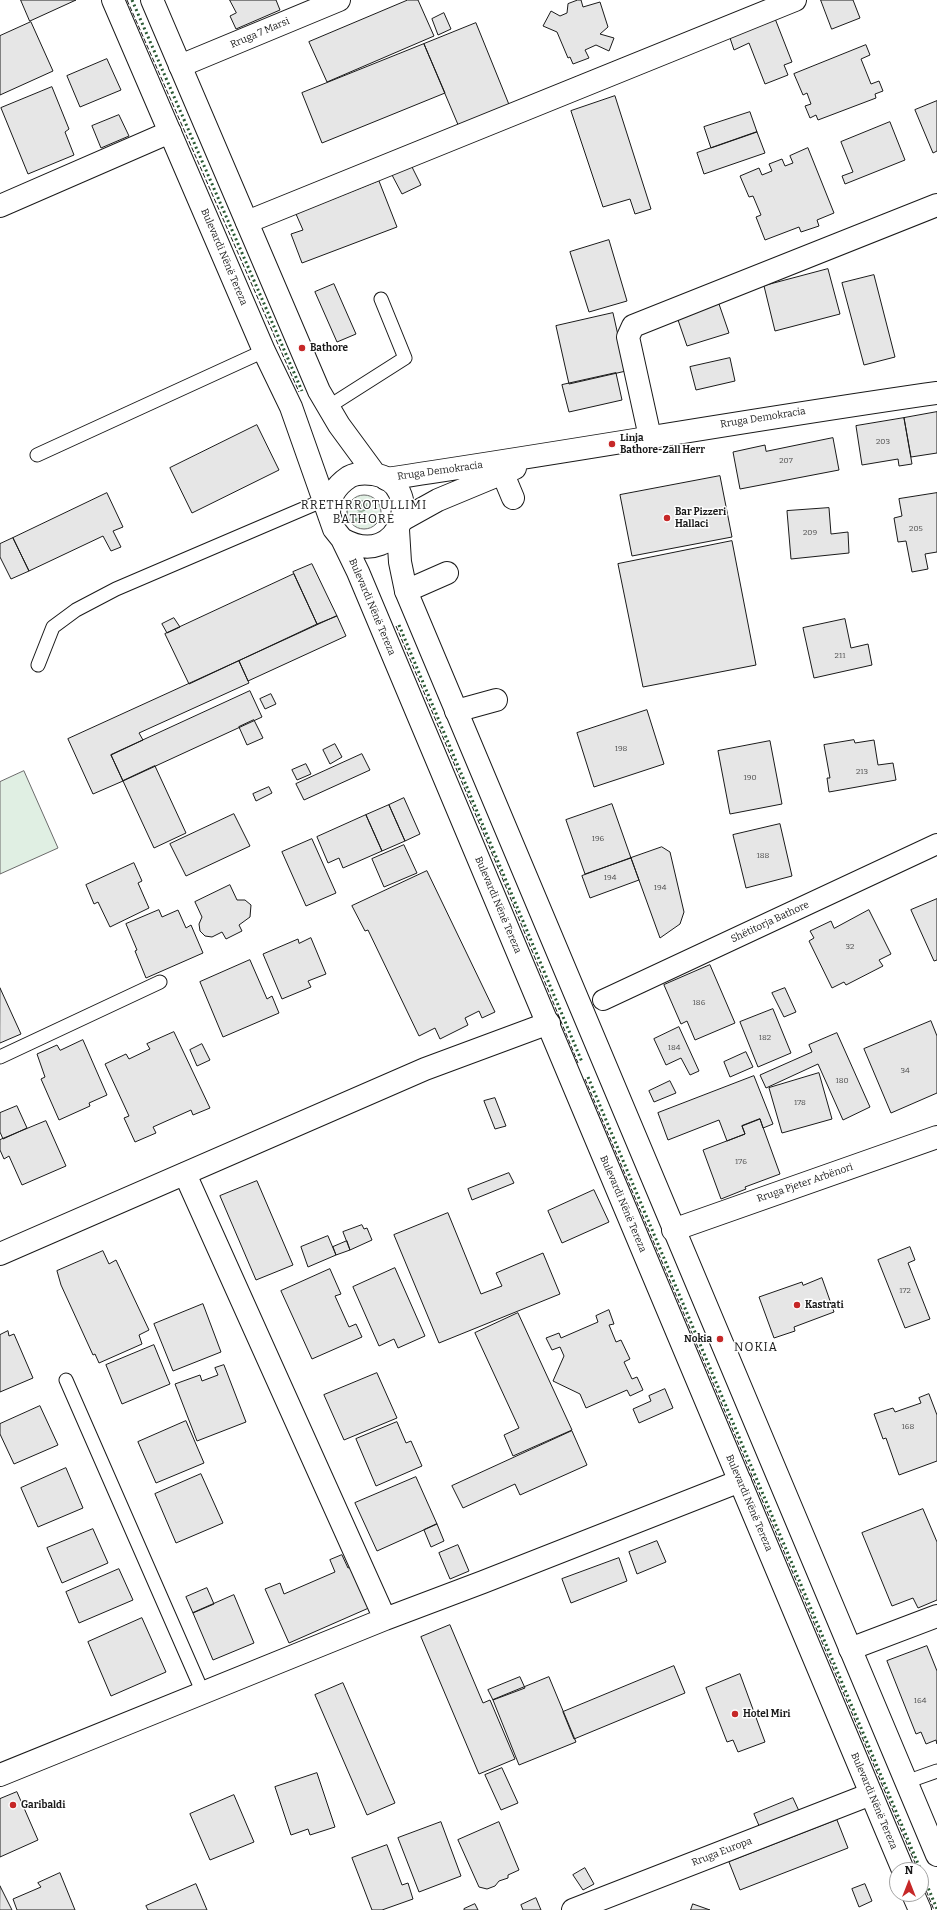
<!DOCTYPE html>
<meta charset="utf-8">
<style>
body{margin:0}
#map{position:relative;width:937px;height:1910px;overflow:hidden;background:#fff;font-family:Bitter,serif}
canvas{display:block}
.north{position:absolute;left:889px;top:1862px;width:40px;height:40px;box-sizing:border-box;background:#fff;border:1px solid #a3a3a3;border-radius:50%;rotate:0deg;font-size:11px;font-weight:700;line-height:16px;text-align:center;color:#1a1a1a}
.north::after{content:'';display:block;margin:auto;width:14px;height:18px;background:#c62828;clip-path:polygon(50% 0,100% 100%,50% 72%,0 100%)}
</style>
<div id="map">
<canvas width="937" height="1910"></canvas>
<div class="north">N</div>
</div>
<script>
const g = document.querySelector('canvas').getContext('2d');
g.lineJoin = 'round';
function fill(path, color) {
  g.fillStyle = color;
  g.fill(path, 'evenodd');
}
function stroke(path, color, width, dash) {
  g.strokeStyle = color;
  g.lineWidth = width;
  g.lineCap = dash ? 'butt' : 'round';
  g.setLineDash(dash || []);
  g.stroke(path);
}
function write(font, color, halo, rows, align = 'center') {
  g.font = font + ' Bitter,serif';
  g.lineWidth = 3;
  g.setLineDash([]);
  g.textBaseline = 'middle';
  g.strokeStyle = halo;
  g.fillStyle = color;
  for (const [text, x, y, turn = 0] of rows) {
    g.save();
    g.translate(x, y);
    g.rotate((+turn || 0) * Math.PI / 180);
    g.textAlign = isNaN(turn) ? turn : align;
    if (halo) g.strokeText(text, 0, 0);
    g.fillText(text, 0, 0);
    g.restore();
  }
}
const green = new Path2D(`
 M347 512a17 17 0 1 1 34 0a17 17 0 1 1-34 0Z
 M24 771 58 848 0 874V782Z`);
fill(green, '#e0efe3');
stroke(green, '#6a6a6a', 1);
const building = new Path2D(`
 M21 0H76L30 21Z
 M230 0H276L280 10 236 29 230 16 236 13Z
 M408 0H418L434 36 327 82 309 42Z
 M578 0H581L583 7 600 2 608 27 600 34 614 38 609 51 596 45 585 50 589 58 573 64 570 57 568 58 557 32 543 26 551 11 560 16 567 13 568 4Z
 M821 0H853L860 18 832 29Z
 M444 13 451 29 438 35 432 19Z
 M774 16 792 62 784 65 788 75 765 84 749 43 734 50 730 38Z
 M31 22 53 71 0 95V36Z
 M476 23 510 107 459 127 424 44Z
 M424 44 445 93 322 143 302 93Z
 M866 45 870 55 861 59 871 84 879 81 883 91 875 94 876 98 818 120 816 115 810 118 805 106 811 104 807 93 803 95 794 74Z
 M107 59 121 90 80 107 67 76Z
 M52 87 69 129 65 132 74 155 28 174 1 108Z
 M615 96 651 209 635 214 630 199 603 207 571 111Z
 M937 101V151L933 153 915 110Z
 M750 112 757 132 711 148 704 127Z
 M119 115 129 136 101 148 92 126Z
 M890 122 905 160 845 184 842 176 853 172 841 142Z
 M757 132 765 153 704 174 697 153Z
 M808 148 834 213 817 220 819 226 801 232 799 227 765 240 756 217 761 215 753 196 749 197 740 176 759 168 762 175 772 171 769 164 782 159 785 166 793 163 790 156Z
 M411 165 421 185 402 194 392 175Z
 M379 181 397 227 302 263 291 234 303 230 296 214Z
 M609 240 627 301 589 312 570 252Z
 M828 269 840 314 775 331 764 286Z
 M874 275 895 357 864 365 842 283Z
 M334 284 356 334 337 342 315 292Z
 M719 304 729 333 687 346 677 317Z
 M613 313 626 371 569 384 556 326Z
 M730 358 735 381 696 390 690 367Z
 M616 373 622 400 569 412 562 385Z
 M937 412V453L911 457 904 418Z
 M904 418 912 464 899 466 898 459 862 465 856 426Z
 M257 425 279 470 192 513 170 468Z
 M833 438 839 470 740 489 733 452 765 445 766 451Z
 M720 476 732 537 632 556 620 495Z
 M107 493 123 527 113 531 121 547 111 551 103 536 29 571 13 538Z
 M937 493V552L925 554 928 569 912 572 906 541 898 542 894 518 902 516 899 499Z
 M829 508 831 534 848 532 849 553 791 559 787 511Z
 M13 538 29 571 11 579 0 557V544Z
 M732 541 756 665 643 687 618 564Z
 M312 564 337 616 317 624 293 572Z
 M294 574 317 624 189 684 165 634Z
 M337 616 346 636 248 681 239 661Z
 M174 618 180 627 167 633 162 624Z
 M845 619 851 648 868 644 872 665 814 678 803 628Z
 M239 661 249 683 139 733 143 740 111 755 123 781 93 794 68 739Z
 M250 691 262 717 123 781 111 755Z
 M271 694 276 704 265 709 260 699Z
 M647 710 664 764 594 787 577 733Z
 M254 720 263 738 247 745 239 727Z
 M854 740 855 743 874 740 878 765 893 763 896 780 829 792 827 778H830L824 745Z
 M770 741 782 804 730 814 718 751Z
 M335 744 342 757 330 764 323 750Z
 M362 754 370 770 304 800 296 784Z
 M306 764 311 774 297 780 292 770Z
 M155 766 186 833 154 848 123 781Z
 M269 787 272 793 256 801 253 794Z
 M404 798 420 834 405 841 389 805Z
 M612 804 631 858 585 874 566 820Z
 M389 805 405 841 382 851 366 815Z
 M234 814 250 846 186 876 170 844Z
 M366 815 382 851 343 868 339 858 328 863 317 837Z
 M780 824 792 876 746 888 733 835Z
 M312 839 336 893 306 906 282 852Z
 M404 845 417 873 384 887 372 859Z
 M662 847 670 852 684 912 680 924 660 938 631 858Z
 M631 858 639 880 590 898 582 876Z
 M134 863 142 881 138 883 149 908 110 927 98 902 94 904 86 885Z
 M427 871 495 1012 482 1018 479 1011 465 1018 468 1025 440 1039 435 1028 419 1036 368 930 365 931 352 906Z
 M230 885 237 900H245L251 905 250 917 239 925 242 931 226 939 222 932 212 937 205 936 200 931 199 924 202 917 195 902Z
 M937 899V960L934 961 911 910Z
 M159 910 162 917 178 910 186 928 191 925 203 953 146 978 135 951 137 950 126 924Z
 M869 910 891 954 879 960 883 966 846 985 844 982 832 988 809 941 814 938 810 931 831 921 834 928Z
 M311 938 326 974 308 981 311 987 282 999 263 954 298 939 299 943Z
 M250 960 267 999 272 996 279 1013 223 1037 200 982Z
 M710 965 735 1023 695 1040 687 1021 681 1024 664 985Z
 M0 988 21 1034 0 1043Z
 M785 988 796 1012 784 1017 772 993Z
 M773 1009 791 1053 758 1067 740 1022Z
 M931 1021 937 1036V1093L891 1113 864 1049Z
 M679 1027 699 1071 690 1075 681 1058 666 1065 654 1039Z
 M174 1032 210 1108 193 1115 191 1110 153 1127 156 1133 135 1142 124 1118 129 1116 105 1064 126 1054 129 1059 150 1049 147 1044Z
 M837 1033 870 1107 843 1120 818 1064 766 1088 760 1075 812 1052 809 1045Z
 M83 1040 107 1095 89 1103 90 1106 59 1120 41 1079 45 1077 37 1054 57 1045 60 1050Z
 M202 1044 210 1060 197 1066 190 1050Z
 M746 1052 753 1067 730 1077 724 1062Z
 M819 1073 832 1119 782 1133 769 1088Z
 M754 1076 773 1124 763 1128 760 1119 742 1126 745 1134 727 1141 719 1120 668 1140 658 1113Z
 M670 1081 676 1093 654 1102 649 1091Z
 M495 1098 506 1126 495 1129 484 1101Z
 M17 1106 27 1128 3 1139 0 1132V1113Z
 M760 1119 780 1174 745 1187 746 1189 721 1199 703 1150 745 1134 742 1126Z
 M46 1121 66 1166 22 1185 9 1156 4 1159 0 1150V1140Z
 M509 1173 514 1183 472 1200 468 1189Z
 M257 1181 293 1265 256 1280 220 1196Z
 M594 1190 609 1222 562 1243 548 1211Z
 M448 1213 481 1294 502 1286 496 1273 543 1253 560 1294 439 1343 394 1235Z
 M362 1225 364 1229 367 1228 372 1240 350 1250 343 1232Z
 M328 1236 336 1255 308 1267 301 1247Z
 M347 1241 350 1250 336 1255 333 1247Z
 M910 1247 915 1260 908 1263 930 1319 905 1328 878 1260Z
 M103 1251 109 1264 116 1260 149 1330 139 1335 142 1344 99 1363 95 1354 93 1355 61 1285 57 1271Z
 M395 1268 425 1336 398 1348 394 1339 379 1346 353 1287Z
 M330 1269 341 1294 335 1296 349 1327 356 1324 362 1337 312 1359 281 1291Z
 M822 1278 834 1312 794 1327 795 1331 774 1338 759 1297 802 1282 803 1285Z
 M203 1304 221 1352 173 1371 154 1324Z
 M609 1310 614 1324 609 1325 616 1342 621 1340 630 1359 624 1362 632 1379 637 1377 643 1390 630 1396 627 1390 586 1408 580 1394 553 1381 564 1356 560 1347 552 1350 546 1338 559 1333 561 1338 598 1322 596 1316Z
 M518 1313 572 1430 513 1456 504 1435 519 1428 475 1333Z
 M8 1331 9 1336 14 1334 33 1378 0 1392V1335Z
 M154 1345 170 1384 122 1404 106 1365Z
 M224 1365 246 1422 197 1441 175 1384 200 1375 202 1381 218 1375 215 1368Z
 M377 1373 397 1418 344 1440 324 1395Z
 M665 1389 673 1408 639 1423 633 1409 651 1401 649 1396Z
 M929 1394 937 1415V1461L899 1475 886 1438 883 1439 874 1414 893 1408 895 1412 921 1403 919 1398Z
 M40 1406 58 1445 14 1464 0 1434V1424Z
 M186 1421 204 1463 156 1483 138 1442Z
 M397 1422 406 1443 411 1441 422 1466 376 1486 356 1439Z
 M572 1431 587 1465 520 1495 515 1484 463 1508 452 1486Z
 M66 1468 83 1508 38 1527 21 1488Z
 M201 1474 223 1523 176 1543 155 1494Z
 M416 1477 437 1524 377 1551 355 1503Z
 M923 1509 937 1542V1600L918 1608 913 1598 892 1606 862 1533Z
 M437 1524 444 1541 431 1547 424 1530Z
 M93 1529 108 1563 62 1583 47 1548Z
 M657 1541 666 1562 637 1574 629 1552Z
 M458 1545 469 1571 450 1579 439 1553Z
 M342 1555 348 1568 353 1566 371 1607 289 1643 265 1589 280 1583 284 1594 335 1572 330 1560Z
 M619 1558 627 1581 571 1603 562 1579Z
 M119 1569 133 1600 79 1623 66 1592Z
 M207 1588 214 1604 193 1613 186 1597Z
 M234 1595 254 1643 213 1660 193 1613Z
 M142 1618 166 1672 111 1696 88 1642Z
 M450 1625 483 1703 490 1700 515 1759 479 1774 421 1637Z
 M927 1646 937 1671V1744L936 1740 926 1744 921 1732 916 1734 887 1661Z
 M674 1666 685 1693 574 1739 563 1712Z
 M740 1674 765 1742 738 1752 733 1740 727 1742 706 1688Z
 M520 1677 525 1688 493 1700 488 1690Z
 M549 1677 576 1742 519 1765 493 1700Z
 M343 1683 395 1803 367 1815 315 1695Z
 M502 1768 518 1803 501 1810 485 1775Z
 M317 1773 335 1827 310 1835 308 1829 291 1835 275 1787Z
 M17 1792 38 1840 0 1857V1799Z
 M234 1795 254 1842 210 1860 190 1814Z
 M793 1798 799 1811 760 1828 754 1814Z
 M837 1820 848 1848 740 1890 729 1862Z
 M441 1822 461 1876 419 1892 398 1838Z
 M499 1822 519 1870 508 1875V1878L499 1881 495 1886 487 1889 479 1887 458 1840Z
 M387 1845 402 1885 408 1883 413 1899 382 1910H372L352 1858Z
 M585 1868 594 1884 583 1890 573 1875Z
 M60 1873 75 1910H17L13 1899 41 1887 38 1883Z
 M196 1884 207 1910H148L146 1906Z
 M865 1884 872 1901 859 1907 852 1889Z
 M0 1886 12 1910H0Z
 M536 1898 541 1910H523L521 1905Z
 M475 1904 478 1910H464V1909Z
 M693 1904 710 1910H691Z`);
fill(building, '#e6e6e6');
stroke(building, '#1a1a1a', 1);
const service = new Path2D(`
 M328 407 405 358 381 299
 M37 455 264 351
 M38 665 53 627 76 610 116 589 324 500
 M0 1057 160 982
 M66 1380 203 1693
 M906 1782 937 1771`);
const pedestrian = new Path2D(`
 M603 1000 937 844`);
const minor = new Path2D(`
 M180 66 339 0
 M0 206 170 132
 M247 222 795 0
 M650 437 628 337 633 326 937 205
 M503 474 513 498
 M406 591 447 573
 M456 711 496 700
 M185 1174 385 1619
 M673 1230 937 1137
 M850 1649 937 1616
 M0 1775 385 1619 483 1582 740 1481
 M573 1910 871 1794`);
const tertiary = new Path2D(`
 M0 1254 425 1069 549 1023`);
const secondary = new Path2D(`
 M386 479C570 452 753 419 937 393
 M402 520 438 500 515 468`);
const primary = new Path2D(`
 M113 0 264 351 291 407 334 529 342 539 358 572 903 1870
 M152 0 319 391 339 425 375 474
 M329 515C329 498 334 487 349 477 356 473 365 473 373 474 427 482 402 573 342 539
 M398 530 400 562 406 591 937 1855
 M913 1894 920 1910`);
stroke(service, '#1a1a1a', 15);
stroke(pedestrian, '#1a1a1a', 22);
stroke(minor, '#1a1a1a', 24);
stroke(tertiary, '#1a1a1a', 24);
stroke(secondary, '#1a1a1a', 24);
stroke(primary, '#1a1a1a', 24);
stroke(service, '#fff', 13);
stroke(pedestrian, '#fff', 20);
stroke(minor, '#fff', 22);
stroke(tertiary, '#fff', 22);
stroke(secondary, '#fff', 22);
stroke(primary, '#fff', 22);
stroke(new Path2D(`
 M132 0 302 391
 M399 625 582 1062
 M588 1077 937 1909`), '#2b5a34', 3, [2, 3]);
stroke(new Path2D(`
 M127 0 299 392
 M396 626 499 870 578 1063
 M585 1079 918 1870
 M921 1878 934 1910`), '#1a1a1a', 1, [5, 2]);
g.fillStyle = '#8aa48f';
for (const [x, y] of [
 [361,506],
 [360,518]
]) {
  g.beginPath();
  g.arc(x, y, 6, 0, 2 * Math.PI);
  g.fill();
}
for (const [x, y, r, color] of [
 [302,348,4,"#c62828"],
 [612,444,4,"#c62828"],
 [667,518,4,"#c62828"],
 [797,1305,4,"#c62828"],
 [720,1339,4,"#c62828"],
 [735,1714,4,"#c62828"],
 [13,1805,4,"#c62828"]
]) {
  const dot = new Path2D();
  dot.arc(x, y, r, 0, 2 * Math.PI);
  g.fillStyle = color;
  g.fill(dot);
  stroke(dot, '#fff', 1.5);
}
write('8px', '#4d4d4d', null, [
 ["203",883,442],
 ["207",786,461],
 ["205",916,529],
 ["209",810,533],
 ["211",840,656],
 ["198",621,749],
 ["213",862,772],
 ["190",750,778],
 ["196",598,839],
 ["188",763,856],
 ["194",610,878],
 ["194",660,888],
 ["32",850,947],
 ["186",699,1003],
 ["182",765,1038],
 ["184",674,1048],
 ["34",905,1071],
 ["180",842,1081],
 ["178",800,1103],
 ["176",741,1162],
 ["172",905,1291],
 ["168",908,1427],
 ["164",920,1701]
]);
write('10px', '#1a1a1a', '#fff', [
 ["Rruga 7 Marsi",260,33,-23],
 ["Bulevardi Nënë Tereza",224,257,67],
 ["Rruga Demokracia",763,418,-9],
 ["Rruga Demokracia",440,471,-8],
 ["Bulevardi Nënë Tereza",372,607,67],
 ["Bulevardi Nënë Tereza",498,905,67],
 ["Shëtitorja Bathore",770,922,-25],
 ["Rruga Pjeter Arbënori",805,1183,-19],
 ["Bulevardi Nënë Tereza",623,1204,67],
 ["Bulevardi Nënë Tereza",749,1503,67],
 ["Bulevardi Nënë Tereza",874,1801,67],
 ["Rruga Europa",722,1852,-21]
]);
write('bold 10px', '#1a1a1a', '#fff', [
 ["Bathore",310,348],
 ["Linja",620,438],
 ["Bathore-Zall Herr",620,450],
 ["Bar Pizzeri",675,512],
 ["Hallaci",675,524],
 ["Kastrati",805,1305],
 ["Nokia",712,1339,"right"],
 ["Hotel Miri",743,1714],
 ["Garibaldi",21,1805]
], 'left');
g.letterSpacing = '1px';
write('12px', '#1a1a1a', '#fff', [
 ["RRETHRROTULLIMI",364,506],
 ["BATHORE",364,520],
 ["NOKIA",756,1348]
]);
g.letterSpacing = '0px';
</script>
